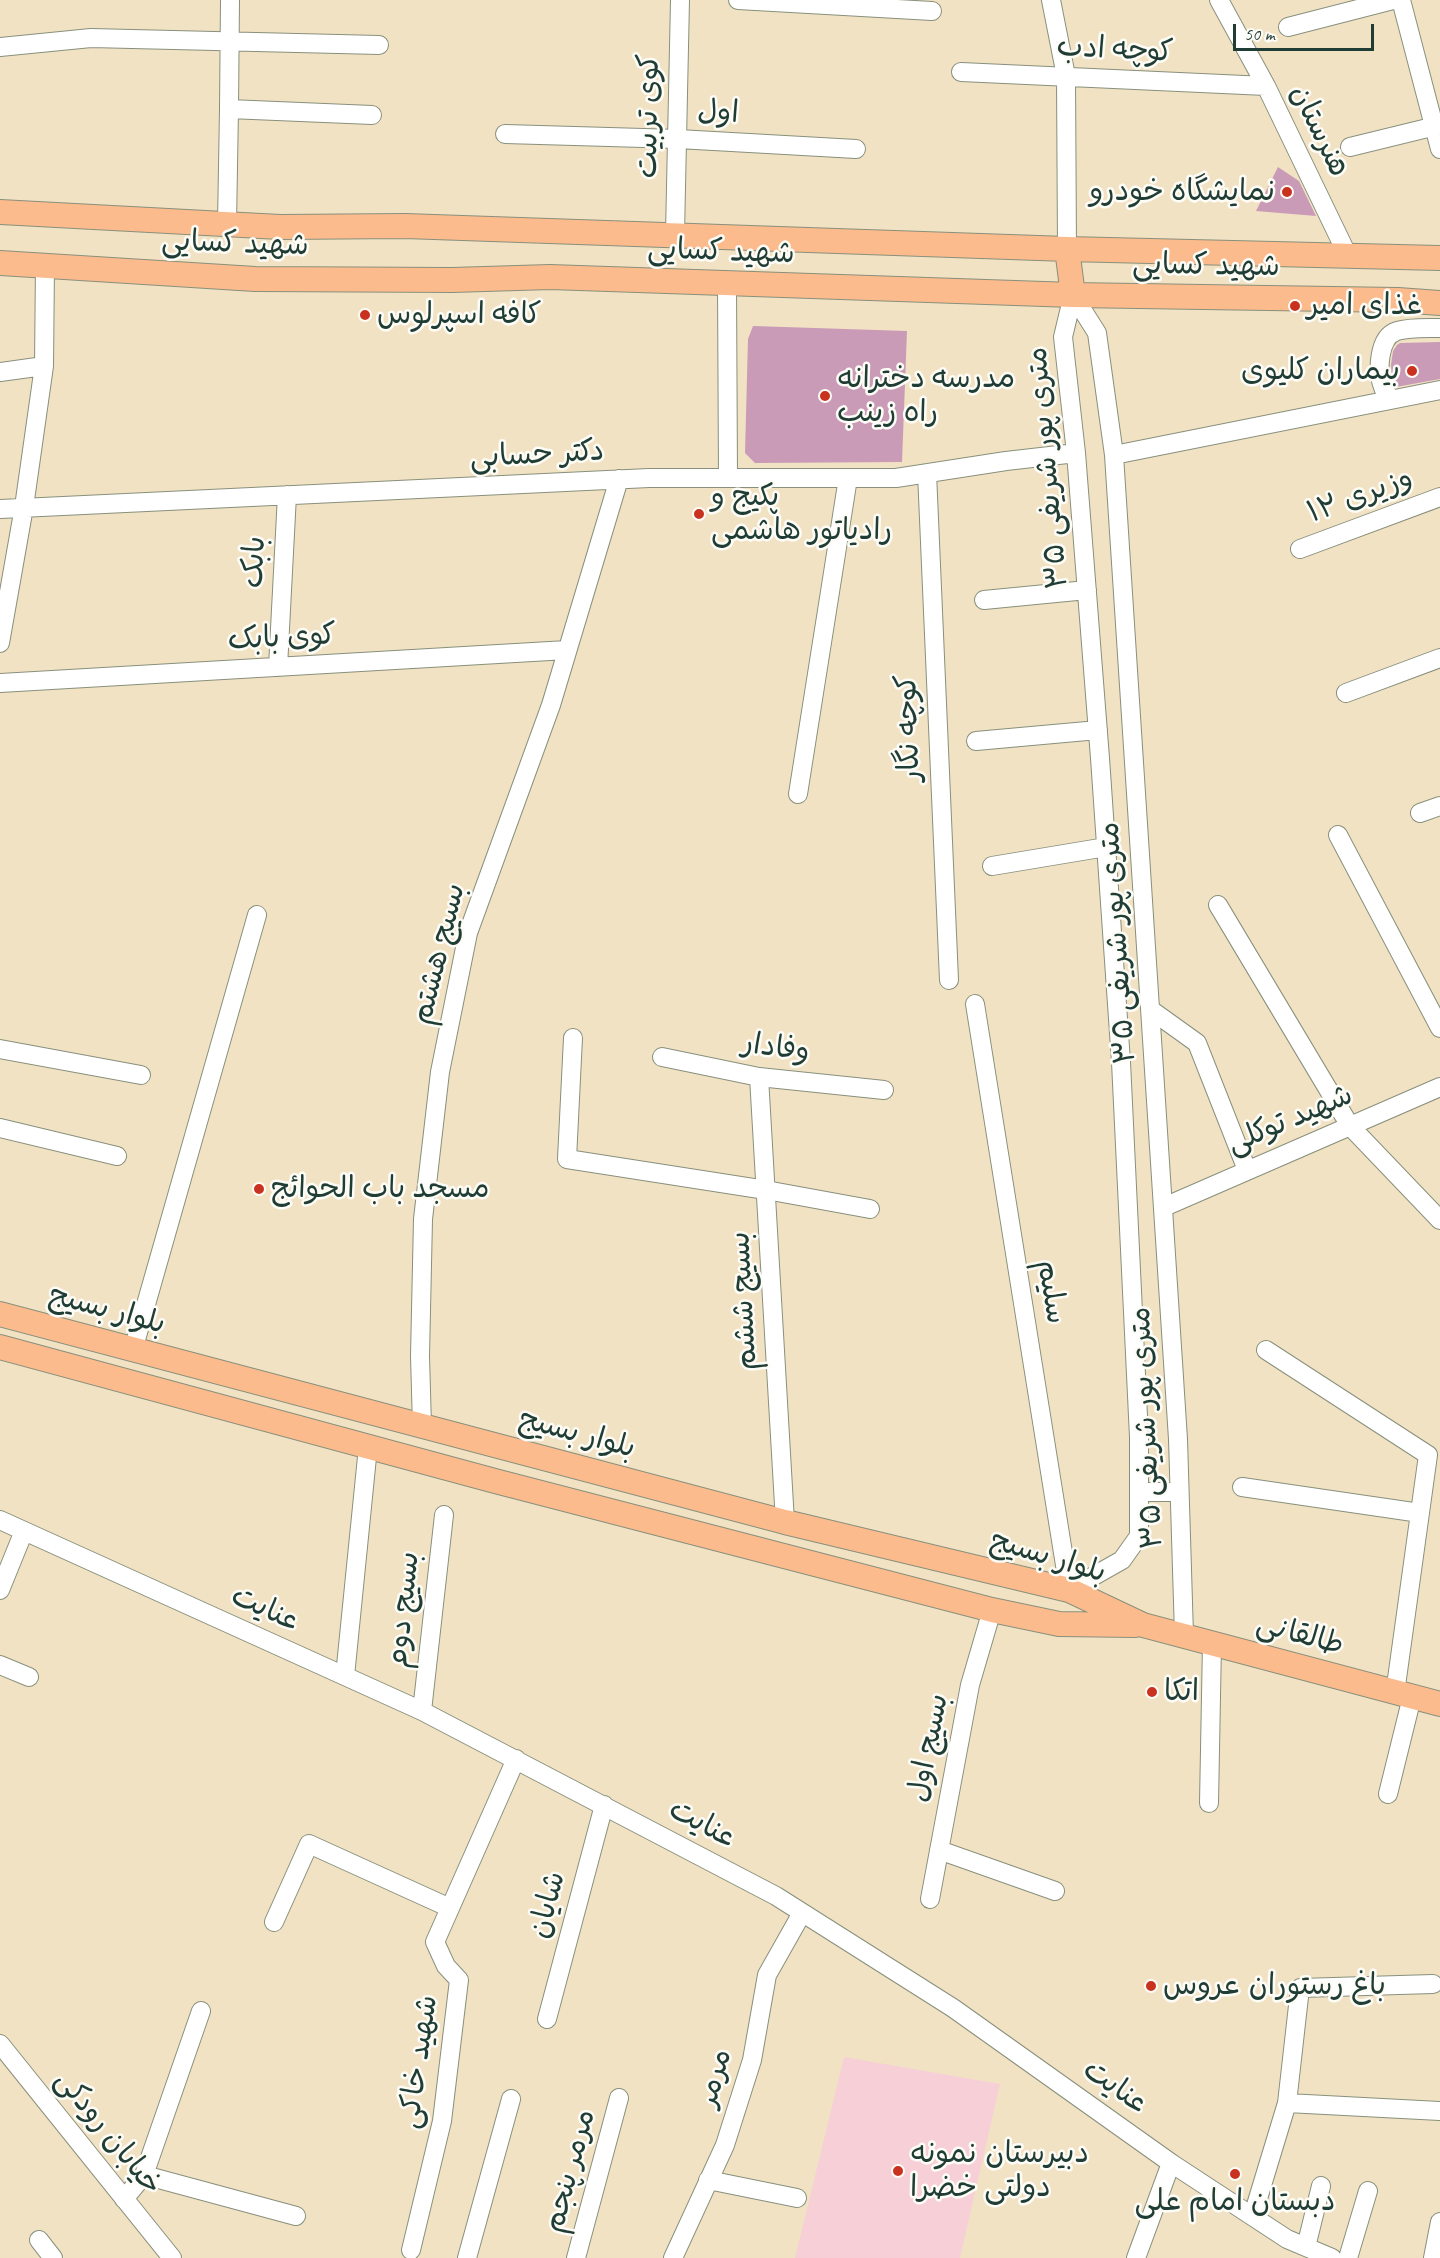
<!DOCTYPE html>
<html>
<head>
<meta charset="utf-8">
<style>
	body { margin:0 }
	#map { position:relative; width:1440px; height:2258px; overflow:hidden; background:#f2e2c4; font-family:Caveat,sans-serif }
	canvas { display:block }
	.scale { position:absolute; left:1233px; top:24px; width:141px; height:27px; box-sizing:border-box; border:3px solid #1f3d34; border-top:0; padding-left:8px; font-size:18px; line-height:21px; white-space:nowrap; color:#1f3d34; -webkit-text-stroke:4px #fdfcf7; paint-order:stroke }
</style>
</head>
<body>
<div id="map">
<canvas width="1440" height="2258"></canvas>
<div class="scale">50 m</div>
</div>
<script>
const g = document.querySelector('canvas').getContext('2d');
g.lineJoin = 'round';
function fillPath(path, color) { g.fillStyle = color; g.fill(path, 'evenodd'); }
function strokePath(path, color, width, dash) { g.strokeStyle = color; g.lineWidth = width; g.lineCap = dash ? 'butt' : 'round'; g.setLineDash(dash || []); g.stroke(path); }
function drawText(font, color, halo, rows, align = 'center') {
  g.font = font + ' Caveat,"Playpen Sans Arabic",sans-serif'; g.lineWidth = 5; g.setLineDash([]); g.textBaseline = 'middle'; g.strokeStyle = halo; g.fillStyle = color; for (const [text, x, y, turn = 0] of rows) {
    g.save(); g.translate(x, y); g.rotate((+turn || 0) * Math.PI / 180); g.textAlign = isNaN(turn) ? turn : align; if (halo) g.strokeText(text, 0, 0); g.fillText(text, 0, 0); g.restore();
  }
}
const built = new Path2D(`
	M 844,2057 L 1000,2084 L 960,2258 L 795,2258 Z`);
const building = new Path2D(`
	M 1278,167 L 1299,181 L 1316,216 L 1256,211 Z
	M 753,326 L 907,331 L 902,462 L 755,463 L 745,453 L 748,339 Z
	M 1440,342 L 1440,379 L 1396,387 L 1392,378 L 1391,365 L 1393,351 L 1397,345 L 1400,343 Z`);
const minor = new Path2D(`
	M 738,0 L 932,11
	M 1051,0 L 1066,76 L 1067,249
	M 1219,0 L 1266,86 L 1348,256
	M 1401,0 L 1440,149
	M 1288,27 L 1393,0
	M 0,47 L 91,38 L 379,45
	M 961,72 L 1266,86
	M 229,109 L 230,0
	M 505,134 L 678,139 L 856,149
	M 1350,147 L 1440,125
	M 227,224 L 229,109 L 372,115
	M 675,234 L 680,0
	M 727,284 L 728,478
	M 1073,295 L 1097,333 L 1114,455 L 1178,1439 L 1184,1635
	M 0,372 L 44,366
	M 1391,399 C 1388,395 1384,392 1383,387 C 1377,372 1378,337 1397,331 C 1410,327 1426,328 1440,328
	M 1114,455 L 1440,390
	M 927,473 L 949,980
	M 0,509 L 649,478 L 896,478 L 1006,461 L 1076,453
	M 1300,549 L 1440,497
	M 984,600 L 1087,590
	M 0,643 L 24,507 L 44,366 L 45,265
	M 278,667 L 287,495
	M 0,683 L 567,650
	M 1346,693 L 1440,658
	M 976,741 L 1098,730
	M 798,794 L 848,478
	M 1420,813 L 1440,806
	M 1338,835 L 1440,1028
	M 992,866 L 1106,847
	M 1218,905 L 1350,1126 L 1440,1220
	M 975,1004 L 1069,1590 L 1122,1560 L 1139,1536 L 1139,1437 L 1121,1062 L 1100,758 L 1076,453 L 1063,337 L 1073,295
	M 1151,1010 L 1197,1043 L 1247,1170
	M 573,1038 L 567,1159 L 766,1190 L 870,1209
	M 0,1049 L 141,1075
	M 662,1057 L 759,1077 L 884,1090
	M 759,1077 L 785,1522
	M 0,1128 L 117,1156
	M 1164,1207 L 1440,1087
	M 133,1350 L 257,915
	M 1266,1350 L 1428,1455 L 1395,1693
	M 422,1426 L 420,1356 L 423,1219 L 440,1072 L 468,933 L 551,705 L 619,479
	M 1242,1487 L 1420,1513
	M 1139,1492 L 1179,1492
	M 0,1520 L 422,1711 L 776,1896 L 953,2008 L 1171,2163 L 1287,2239 L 1332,2258
	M 0,1590 L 24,1531
	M 0,1665 L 29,1677
	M 345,1676 L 368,1447
	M 422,1711 L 444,1515
	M 1388,1794 L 1412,1697
	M 1209,1803 L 1212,1643
	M 939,1850 L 1055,1891
	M 930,1899 L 970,1685 L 992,1610
	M 274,1922 L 309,1844 L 450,1908
	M 547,2019 L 604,1805
	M 0,2044 L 172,2258
	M 1287,2103 L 1440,2111
	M 144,2175 L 296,2216
	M 708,2180 L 797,2198
	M 124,2199 L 144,2175 L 201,2011
	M 1253,2215 L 1287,2103 L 1300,1988 L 1433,1984
	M 39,2240 L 53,2258
	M 1306,2247 L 1321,2186
	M 411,2250 L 442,2121 L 459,1980 L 446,1966 L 435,1942 L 516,1759
	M 467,2258 L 511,2099
	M 576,2258 L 619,2098
	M 673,2258 L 725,2145 L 752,2060 L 767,1975 L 802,1913
	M 1136,2258 L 1171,2163
	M 1348,2258 L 1368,2191
	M 1433,2258 L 1440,2222`);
const major = new Path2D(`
	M 0,212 L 280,227 L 405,226 L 1067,249 L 1440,258
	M 1067,249 L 1073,295
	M 0,263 L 255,279 L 452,280 L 550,277 L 1073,295 L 1398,300 L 1440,303
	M 0,1314 L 785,1522 L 1069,1590 L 1143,1625 L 1440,1704
	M 0,1347 L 495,1481 L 992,1610 L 1059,1624 L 1135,1625`);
const markers = [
	[1287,192,6,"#c8321e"],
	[1295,306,6,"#c8321e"],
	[365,315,6,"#c8321e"],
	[1412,371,6,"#c8321e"],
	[825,396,6,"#c8321e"],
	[699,514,6,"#c8321e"],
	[259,1189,6,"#c8321e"],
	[1152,1692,6,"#c8321e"],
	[1151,1986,6,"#c8321e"],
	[898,2171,6,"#c8321e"],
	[1235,2174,6,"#c8321e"]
];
const streetNames = [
	["کوچه ادب",1115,50,3],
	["اول",718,113,3],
	["کوی تربیت",649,116,-89],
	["هنرستان",1319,131,64],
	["شهید کسایی",235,244,2],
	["شهید کسایی",721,252,2],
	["شهید کسایی",1206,266,1],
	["دکتر حسابی",537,455,-3],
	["۳۵ متری پور شریفی",1048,468,-95],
	["وزيری ۱۲",1360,496,-20],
	["بابک",255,562,-87],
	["کوی بابک",282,638,-3],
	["کوچه نگار",909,728,-92],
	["۳۵ متری پور شریفی",1118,943,-94],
	["بسیج هشتم",439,954,-76],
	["وفادار",776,1048,8],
	["شهید توکلی",1290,1120,-23],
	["سلیم",1051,1292,81],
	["بسیج ششم",744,1301,-93],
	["بلوار بسیج",107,1310,15],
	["۳۵ متری پور شریفی",1147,1428,-93],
	["بلوار بسیج",577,1434,15],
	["بلوار بسیج",1048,1557,17],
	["عنایت",265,1609,24],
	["بسيج دوم",404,1610,-84],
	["طالقانی",1300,1635,15],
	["بسیج اول",929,1748,-79],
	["عنایت",702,1824,28],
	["شایان",548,1905,-75],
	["شهید خاکی",419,2062,-82],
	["مرمر",715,2078,-74],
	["عنایت",1115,2087,35],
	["خیابان رودکی",108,2133,51],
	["مرمر پنجم",570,2171,-75]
];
const poiNames = [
	["نمایشگاه خودرو",1275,192,"right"],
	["غذای امیر",1307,306],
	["کافه اسپرلوس",377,315],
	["بیماران کلیوی",1400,371,"right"],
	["مدرسه دخترانه",837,379],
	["راه زینب",837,413],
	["پکیج و",711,497],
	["رادیاتور هاشمی",711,531],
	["مسجد باب الحوائج",271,1189],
	["اتکا",1164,1692],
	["باغ رستوران عروس",1163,1986],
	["دبیرستان نمونه",910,2154],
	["دولتی خضرا",910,2188],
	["دبستان امام علی",1235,2202,"center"]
];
fillPath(built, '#f6cfd7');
fillPath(building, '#c99bb6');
strokePath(minor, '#88907c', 20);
strokePath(major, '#88907c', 26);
strokePath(minor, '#fff', 18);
strokePath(major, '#fbbb8d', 24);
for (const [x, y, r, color] of markers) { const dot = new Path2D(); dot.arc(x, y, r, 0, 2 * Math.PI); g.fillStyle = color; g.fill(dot); strokePath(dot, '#fdfcf7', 2); }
drawText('30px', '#1f3d34', '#fdfcf7', streetNames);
drawText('30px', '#1f3d34', '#fdfcf7', poiNames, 'left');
</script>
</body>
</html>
